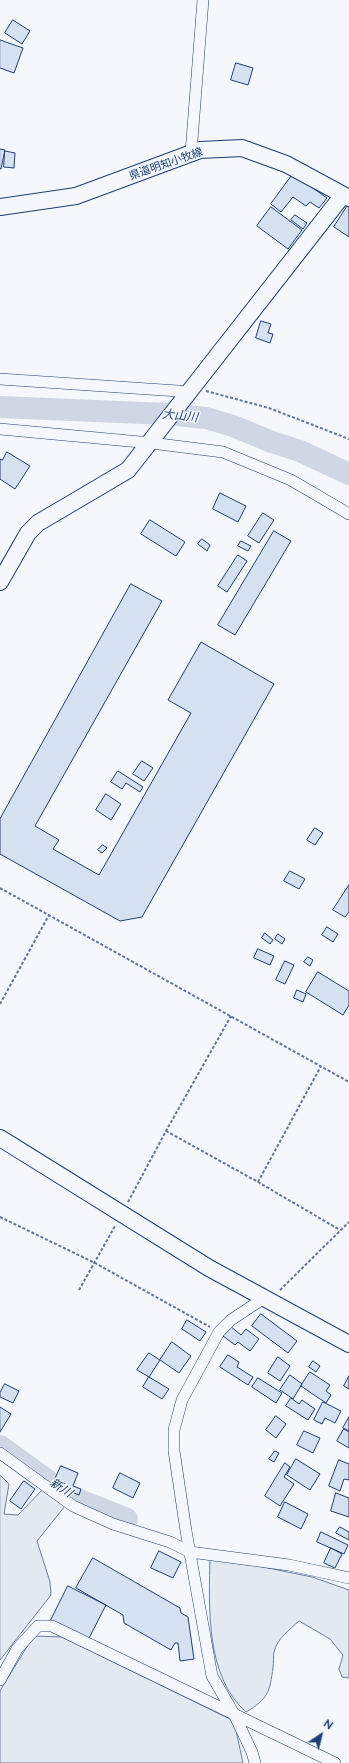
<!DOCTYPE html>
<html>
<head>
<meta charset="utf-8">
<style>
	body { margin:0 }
	#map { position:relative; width:349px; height:1763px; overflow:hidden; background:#f4f7fb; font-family:Raleway,sans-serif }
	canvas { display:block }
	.north { position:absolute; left:301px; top:1715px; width:40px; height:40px; -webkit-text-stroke:3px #f4f7fb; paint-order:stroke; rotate:35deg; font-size:11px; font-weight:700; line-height:16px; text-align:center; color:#1d3f73 }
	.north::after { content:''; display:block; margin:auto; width:14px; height:18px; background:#1d3f73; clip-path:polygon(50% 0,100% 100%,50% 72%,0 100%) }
</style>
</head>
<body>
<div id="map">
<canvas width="349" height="1763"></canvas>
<div class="north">N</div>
</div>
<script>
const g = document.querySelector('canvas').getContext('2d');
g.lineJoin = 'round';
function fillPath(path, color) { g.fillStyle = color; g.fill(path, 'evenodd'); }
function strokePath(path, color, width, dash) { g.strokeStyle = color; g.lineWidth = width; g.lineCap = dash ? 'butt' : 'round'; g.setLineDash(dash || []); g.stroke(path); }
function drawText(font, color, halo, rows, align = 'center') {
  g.font = font + ' Raleway,"Noto Sans JP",sans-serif'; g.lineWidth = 3; g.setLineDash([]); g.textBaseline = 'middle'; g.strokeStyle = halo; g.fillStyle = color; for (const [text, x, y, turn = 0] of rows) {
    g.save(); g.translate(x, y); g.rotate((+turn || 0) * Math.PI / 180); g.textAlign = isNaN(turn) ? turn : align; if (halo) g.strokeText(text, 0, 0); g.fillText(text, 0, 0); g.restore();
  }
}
const green = new Path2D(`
	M 0,1475 L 9,1484 L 4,1514 L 18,1515 L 45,1487 L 65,1506 L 37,1541 L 50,1582 L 51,1595 L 0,1660 Z
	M 210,1556 L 312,1577 L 349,1590 L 349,1678 L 342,1677 L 339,1669 L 343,1655 L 330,1639 L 299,1621 C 289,1630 277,1639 274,1652 C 273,1657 274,1662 273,1667 C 270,1692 268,1699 246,1712 C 205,1676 209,1606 210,1556 Z
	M 34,1636 L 62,1637 L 234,1721 L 243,1763 L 0,1763 L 0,1691 Z`);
const river = new Path2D(`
	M 0,407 L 166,414 L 206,418 L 233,426 L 272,442 L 300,451 L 349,474
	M 0,1446 L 69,1496 L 127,1519`);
const building = new Path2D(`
	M 13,20 L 30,31 L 22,44 L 5,33 Z
	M 0,40 L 23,48 L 14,73 L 0,68 Z
	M 236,63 L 253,68 L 248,85 L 231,80 Z
	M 0,149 L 5,150 L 1,169 L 0,169 Z
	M 5,151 L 15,153 L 14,168 L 4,167 Z
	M 293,174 L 327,198 L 319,208 L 310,202 L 306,206 L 293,197 L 281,212 L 271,204 Z
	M 348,205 L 349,205 L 349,237 L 334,227 Z
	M 271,207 L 302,230 L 288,249 L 257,226 Z
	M 295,215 L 307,223 L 303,229 L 291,220 Z
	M 261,321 L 271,324 L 268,333 L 273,334 L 270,343 L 256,338 Z
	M 7,452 L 30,466 L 15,489 L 0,479 L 0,459 L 2,460 Z
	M 220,493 L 246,506 L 238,522 L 213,509 Z
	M 263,513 L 274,520 L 259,543 L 248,536 Z
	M 150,520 L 185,542 L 176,556 L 141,534 Z
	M 274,531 L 291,541 L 235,635 L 218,625 Z
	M 202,539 L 210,545 L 207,551 L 198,544 Z
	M 241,541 L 251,546 L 248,551 L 238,546 Z
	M 238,555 L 247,561 L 227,592 L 218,586 Z
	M 131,584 L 162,601 L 35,826 L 59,840 L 53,849 L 99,875 L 191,713 L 168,700 L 201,642 L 274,684 L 142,917 L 120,921 L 0,854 L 0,819 Z
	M 142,761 L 153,768 L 144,781 L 133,774 Z
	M 118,771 L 143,787 L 140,792 L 126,783 L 122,789 L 111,782 Z
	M 106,794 L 121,804 L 111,820 L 96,810 Z
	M 315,828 L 323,833 L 315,845 L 307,840 Z
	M 103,845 L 107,848 L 102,853 L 98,850 Z
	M 290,871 L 305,879 L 299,889 L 284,881 Z
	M 349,885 L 349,912 L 345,917 L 333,910 Z
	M 327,927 L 338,934 L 333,942 L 322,935 Z
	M 265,933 L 273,940 L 270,944 L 262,938 Z
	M 278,934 L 285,939 L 282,944 L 275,939 Z
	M 258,949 L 274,956 L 270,965 L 254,958 Z
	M 308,957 L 313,960 L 310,966 L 304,962 Z
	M 285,961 L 294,965 L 285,984 L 276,980 Z
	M 318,972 L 349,991 L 349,1005 L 343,1015 L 306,992 Z
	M 297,990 L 306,994 L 303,1002 L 294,998 Z
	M 261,1314 L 297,1341 L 288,1353 L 252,1326 Z
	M 187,1320 L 206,1332 L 200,1341 L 182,1329 Z
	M 230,1326 L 241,1335 L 246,1329 L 259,1339 L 250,1351 L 238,1342 L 235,1345 L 223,1336 Z
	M 172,1342 L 191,1356 L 179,1373 L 160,1360 Z
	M 149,1353 L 160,1360 L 149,1377 L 137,1370 Z
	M 228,1355 L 239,1362 L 237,1367 L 253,1377 L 248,1385 L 220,1367 Z
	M 278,1357 L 290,1366 L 280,1381 L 268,1373 Z
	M 313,1361 L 320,1366 L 316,1372 L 309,1367 Z
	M 310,1372 L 330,1385 L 326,1391 L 331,1395 L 326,1403 L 301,1386 Z
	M 290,1375 L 302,1384 L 293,1399 L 280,1390 Z
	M 349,1376 L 349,1389 L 344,1386 Z
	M 149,1377 L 169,1389 L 162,1399 L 143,1387 Z
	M 258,1378 L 282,1393 L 276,1403 L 252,1387 Z
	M 5,1384 L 19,1391 L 13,1403 L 0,1397 L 0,1393 Z
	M 291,1398 L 299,1404 L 302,1400 L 315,1409 L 308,1420 L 286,1406 Z
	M 323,1402 L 341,1411 L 335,1423 L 325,1418 L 322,1424 L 314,1420 Z
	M 0,1407 L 11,1414 L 0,1432 Z
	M 276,1416 L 286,1424 L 276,1438 L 266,1430 Z
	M 349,1417 L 349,1431 L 343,1428 Z
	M 344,1429 L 349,1432 L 349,1448 L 337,1441 Z
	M 304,1431 L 320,1438 L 313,1453 L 297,1445 Z
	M 275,1451 L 279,1453 L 274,1462 L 269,1459 Z
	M 296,1459 L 320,1474 L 310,1490 L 287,1475 Z
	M 339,1460 L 349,1464 L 349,1480 L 344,1479 L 340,1491 L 329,1486 Z
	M 285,1463 L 290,1467 L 284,1477 L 294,1484 L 280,1506 L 265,1496 Z
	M 61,1466 L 78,1473 L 73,1486 L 81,1489 L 79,1495 L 53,1484 Z
	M 120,1473 L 140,1483 L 133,1498 L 113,1488 Z
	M 24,1481 L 35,1489 L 21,1509 L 10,1501 Z
	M 336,1493 L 349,1498 L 349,1517 L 331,1511 Z
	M 285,1502 L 308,1514 L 301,1529 L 278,1517 Z
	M 340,1527 L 349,1532 L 349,1540 L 336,1533 Z
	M 321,1532 L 348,1545 L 344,1554 L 317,1542 Z
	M 331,1548 L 342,1554 L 335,1568 L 324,1563 Z
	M 159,1551 L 181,1562 L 173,1578 L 151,1568 Z
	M 93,1558 L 180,1608 L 181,1613 L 188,1617 L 194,1659 L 180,1661 L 178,1643 L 175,1643 L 171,1650 L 124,1623 L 123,1615 L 76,1588 Z
	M 68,1586 L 106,1605 L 88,1640 L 51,1620 Z`);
const path = new Path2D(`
	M 206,391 L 269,408 L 349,439
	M 0,888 L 349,1082
	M 0,1004 L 49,915
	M 166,1131 L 258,1182 L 340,1230
	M 258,1182 L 321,1066
	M 128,1202 L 166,1131 L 231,1016
	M 0,1217 L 95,1263 L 210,1327
	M 79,1290 L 115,1226
	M 280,1290 L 349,1222`);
const street = new Path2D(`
	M 191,153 L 203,0
	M 0,379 L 178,391 L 188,393
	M 0,429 L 151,443 L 223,452 L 291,480 L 349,514
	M 0,1453 L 73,1506 L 113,1524 L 170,1542 L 190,1552 L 289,1565 L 349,1578
	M 0,1680 L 17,1649 L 38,1626 L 52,1626 L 335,1763
	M 255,1763 L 252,1752 L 234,1714 L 212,1676 L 186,1531 L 174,1451 L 174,1430 L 182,1400 L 219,1332 L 231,1320 L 264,1298`);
const secondary = new Path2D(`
	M 0,207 L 76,196 L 200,150 L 242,148 L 286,164 L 349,198
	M 0,582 L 28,533 L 38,523 L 128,470 L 343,195
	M 0,1138 L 209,1268 L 349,1344`);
const streetNames = [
	["県道明知小牧線",166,164,-19]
];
const waterNames = [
	["大山川",180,416,6],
	["新川",61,1488,33]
];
fillPath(green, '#e3e9f0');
strokePath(green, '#687fa3', 1);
strokePath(river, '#cfd7e4', 22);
fillPath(building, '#d5e0f0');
strokePath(building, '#1d3f73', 1);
strokePath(street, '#1d3f73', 12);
strokePath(secondary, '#1d3f73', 18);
strokePath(path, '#5e769c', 2, [3, 2]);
strokePath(street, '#f4f7fb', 11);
strokePath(secondary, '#f4f7fb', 16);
drawText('11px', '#1d3f73', '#f4f7fb', streetNames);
drawText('italic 12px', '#1d3f73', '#f4f7fb', waterNames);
</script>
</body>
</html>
